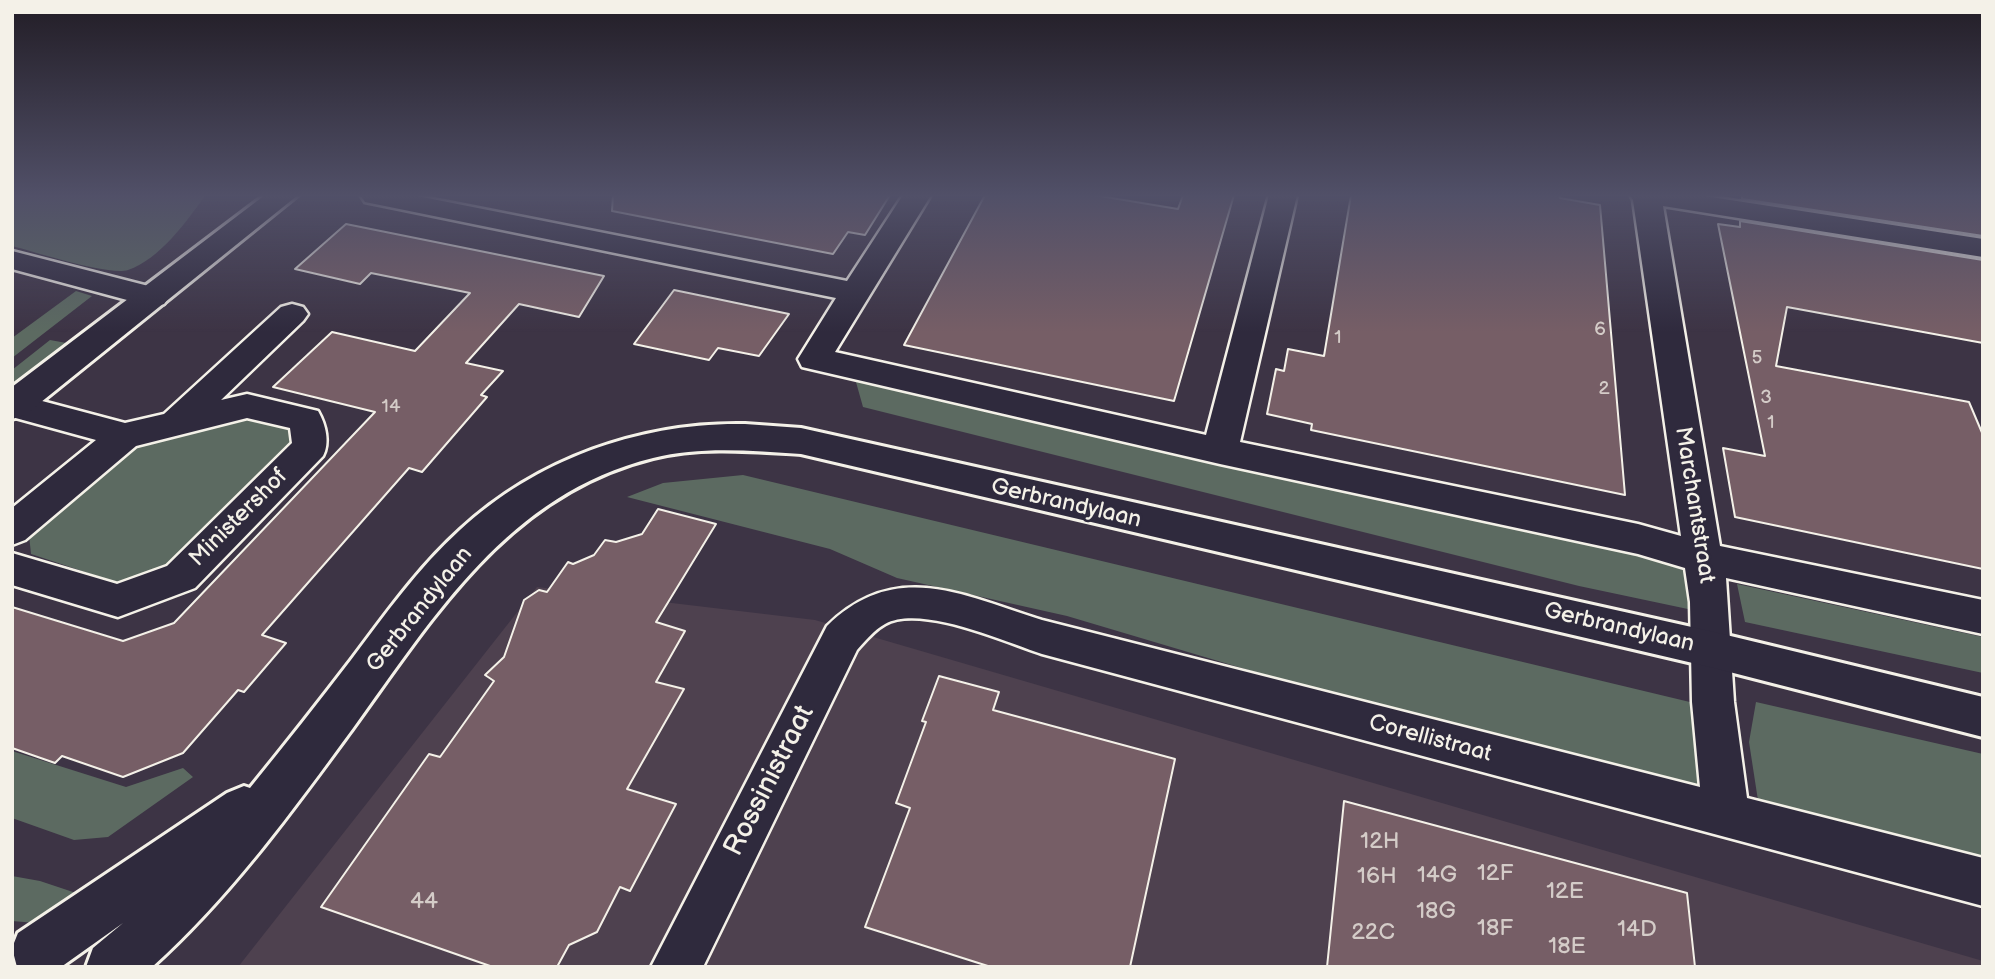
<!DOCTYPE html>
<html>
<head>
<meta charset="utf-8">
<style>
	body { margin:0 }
	#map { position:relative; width:1995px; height:979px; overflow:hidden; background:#3d3445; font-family:"Balsamiq Sans",sans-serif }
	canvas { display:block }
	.frame { position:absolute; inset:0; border:14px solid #f4f1e8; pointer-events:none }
</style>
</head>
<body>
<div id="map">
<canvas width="1995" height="979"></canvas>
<div class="frame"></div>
</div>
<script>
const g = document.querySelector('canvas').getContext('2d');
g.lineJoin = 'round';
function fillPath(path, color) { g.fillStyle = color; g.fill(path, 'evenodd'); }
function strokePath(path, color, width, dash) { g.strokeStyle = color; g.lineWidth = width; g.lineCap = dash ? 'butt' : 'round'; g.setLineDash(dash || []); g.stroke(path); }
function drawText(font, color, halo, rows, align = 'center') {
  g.font = font + ' "Balsamiq Sans",sans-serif'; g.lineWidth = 5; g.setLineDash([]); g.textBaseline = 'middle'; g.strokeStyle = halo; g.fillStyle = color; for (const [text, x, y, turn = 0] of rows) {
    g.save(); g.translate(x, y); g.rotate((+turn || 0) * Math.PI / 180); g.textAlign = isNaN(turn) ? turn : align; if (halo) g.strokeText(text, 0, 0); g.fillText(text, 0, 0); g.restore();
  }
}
const built = new Path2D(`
	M 537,587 L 815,620 L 1983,961 L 1983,967 L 238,967 Z`);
const green = new Path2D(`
	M 12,195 L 194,195 L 205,196 C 186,222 160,259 128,270 C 108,276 36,252 12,246 Z
	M 76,291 L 92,296 L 12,358 L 12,338 Z
	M 50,340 L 72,344 L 12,392 L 12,370 Z
	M 854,375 L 1611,541 L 1676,564 L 1691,578 L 1702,612 L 1579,586 L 863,407 Z
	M 234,416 L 293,430 L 289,452 L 164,575 L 127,586 L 31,554 L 29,535 L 132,444 Z
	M 743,475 L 1694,703 L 1701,796 L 1685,800 L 1067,616 L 897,578 L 830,549 L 627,497 L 663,483 Z
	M 1737,584 L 1983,637 L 1983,673 L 1745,622 Z
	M 1756,702 L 1983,754 L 1983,880 L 1759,807 L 1749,742 Z
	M 12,751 L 126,787 L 183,768 L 193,777 L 108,837 L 74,840 L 12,818 Z
	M 12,876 L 40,881 L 88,897 L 36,923 L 12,921 Z`);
const building = new Path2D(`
	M 613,195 L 890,195 L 865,235 L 848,232 L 833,254 L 612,211 Z
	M 985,195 L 1094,195 L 1178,209 L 1183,195 L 1234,195 L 1174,401 L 904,345 Z
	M 1351,195 L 1559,195 L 1560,198 L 1600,205 L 1625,495 L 1311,430 L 1312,424 L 1267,414 L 1276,369 L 1284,371 L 1288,349 L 1324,356 Z
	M 1742,195 L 1983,195 L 1983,236 L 1742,199 Z
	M 1740,221 L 1983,260 L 1983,343 L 1787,307 L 1776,366 L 1969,402 L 1983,435 L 1983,569 L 1735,517 L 1723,448 L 1765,456 L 1718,224 L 1740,227 Z
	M 346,224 L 604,276 L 579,317 L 519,304 L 466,363 L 503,371 L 481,395 L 487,397 L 422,472 L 409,468 L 262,635 L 286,643 L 244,692 L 238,690 L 183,753 L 123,777 L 62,756 L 55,763 L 12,748 L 12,607 L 123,641 L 174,623 L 375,412 L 273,387 L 332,332 L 415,351 L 470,293 L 371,273 L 360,284 L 295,269 Z
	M 674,290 L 703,296 L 789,314 L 759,356 L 718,348 L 709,360 L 634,344 Z
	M 658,509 L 716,524 L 656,622 L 685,631 L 656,682 L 684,689 L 627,789 L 676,804 L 630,891 L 620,887 L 597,932 L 569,945 L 557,967 L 493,967 L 321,907 L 429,754 L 440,757 L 494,681 L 485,675 L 504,657 L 524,600 L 539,590 L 547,592 L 568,562 L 573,564 L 594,555 L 605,540 L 616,542 L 642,534 Z
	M 939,676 L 999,692 L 993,710 L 1175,759 L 1130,967 L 991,967 L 865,927 L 910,808 L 896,803 L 926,722 L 922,721 Z
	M 1344,801 L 1687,893 L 1695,967 L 1327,967 Z`);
const street = new Path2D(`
	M 412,195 L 847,281 L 903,195 L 931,195 L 835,352 L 1206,435 L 1269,195 L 1297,195 L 1240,442 L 1638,524 L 1681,536 L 1633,200 L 1630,195 L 1698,195 L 1983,239 L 1983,257 L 1663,206 L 1720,546 L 1983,600 L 1983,634 L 1726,578 L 1734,702 L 1747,798 L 1983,858 L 1983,906 L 1042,654 C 1005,642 921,604 885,624 C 874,630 865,641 857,650 L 703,967 L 651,967 L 827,626 C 896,558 964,596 1042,620 L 1700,787 L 1692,702 L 1690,602 L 1685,568 L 1638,554 L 1220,464 L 802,367 L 798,359 L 836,298 L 375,204 L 365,202 L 361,196 Z
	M 12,251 L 164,290 L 169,297 L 164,304 L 153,307 L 12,269 Z
	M 292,304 L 303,307 L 308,314 L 303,321 L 221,400 L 247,394 L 318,411 C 326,425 330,443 323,456 L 195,588 L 118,617 L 12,585 L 12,553 L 117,584 L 167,566 L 292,443 L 290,428 L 247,418 L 136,446 L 25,540 L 12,545 L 12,508 L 96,440 L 12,417 L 12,393 L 125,423 L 164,414 L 281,307 Z`);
const secondary = new Path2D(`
	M 265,195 L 298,195 L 25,415 L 12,419 L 12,387 Z
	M 745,424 L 801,428 L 1714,632 L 1983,697 L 1983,737 L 1714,668 L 801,454 C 752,451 701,446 653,458 C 508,494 435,615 353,728 C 292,811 230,897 152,967 L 86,967 L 93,948 L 123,923 L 61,967 L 17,967 L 12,948 L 18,933 L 227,793 L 244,786 L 250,788 C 284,746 318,703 351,660 C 385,615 418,568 460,530 C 537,459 641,422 745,424 Z`);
const numberNames = [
	["6",1600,330],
	["1",1338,338],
	["5",1757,358],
	["2",1604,389],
	["3",1766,398],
	["14",391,407],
	["1",1771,423]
];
const streetNames = [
	["Gerbrandylaan",1066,504,13],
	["Marchantstraat",1694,505,81],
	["Ministershof",239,518,-45],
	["Gerbrandylaan",420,610,-51],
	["Gerbrandylaan",1619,628,13],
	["Corellistraat",1430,739,15]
];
const nearNumbernames = [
	["12H",1380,842],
	["12F",1495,874],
	["14G",1437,876],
	["16H",1377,877],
	["12E",1565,892],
	["44",424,902],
	["18G",1436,912],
	["18F",1495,929],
	["14D",1637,930],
	["22C",1373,933],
	["18E",1567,947]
];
const nearStreetnames = [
	["Rossinistraat",770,781,-63]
];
fillPath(built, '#4e414f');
fillPath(green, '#5c6a61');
fillPath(building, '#765e66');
strokePath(building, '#f4f1e8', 2);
strokePath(street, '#f4f1e8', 5);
strokePath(secondary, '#f4f1e8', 6);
fillPath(street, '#2f2a3d');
fillPath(secondary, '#2f2a3d');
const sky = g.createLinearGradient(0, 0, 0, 332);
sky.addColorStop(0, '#221d26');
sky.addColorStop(0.59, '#515068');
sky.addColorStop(1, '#51506800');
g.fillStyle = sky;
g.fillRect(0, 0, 1995, 332);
drawText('19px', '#d4ccc8', null, numberNames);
drawText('23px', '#f4f1e8', '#2f2a3d', streetNames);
drawText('23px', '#d4ccc8', null, nearNumbernames);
drawText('28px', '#f4f1e8', '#2f2a3d', nearStreetnames);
</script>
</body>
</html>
